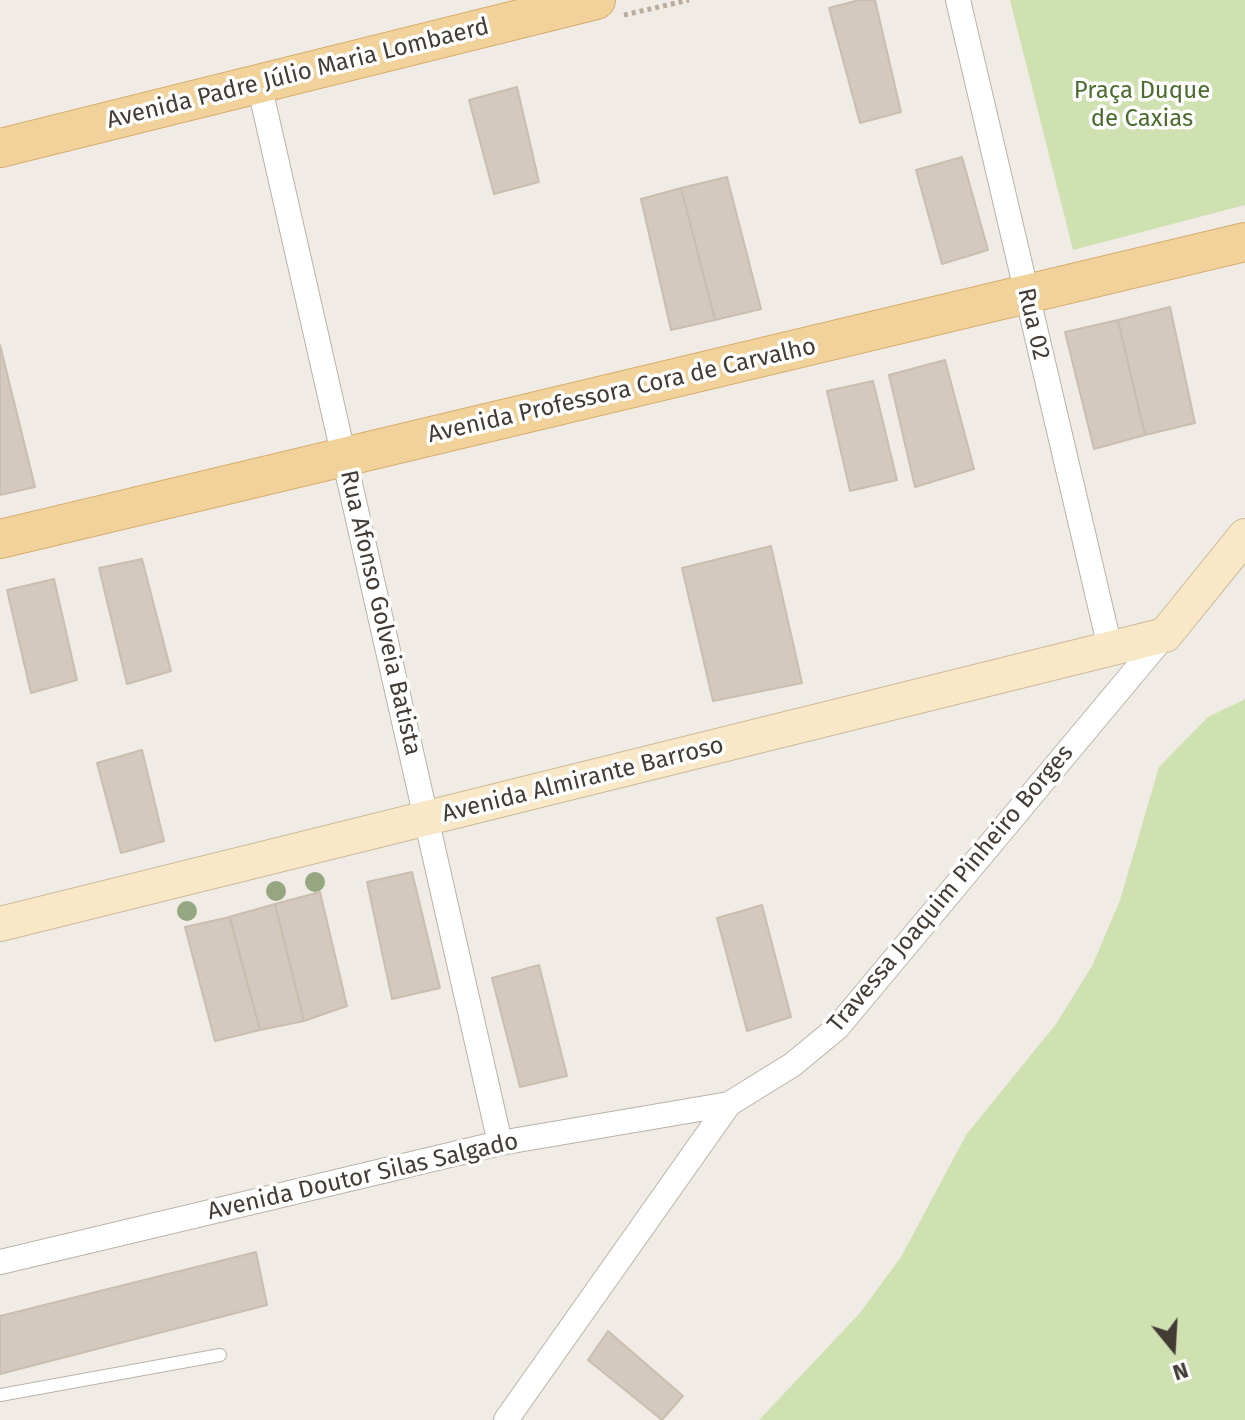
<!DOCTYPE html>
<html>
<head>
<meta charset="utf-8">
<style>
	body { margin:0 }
	#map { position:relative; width:1245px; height:1420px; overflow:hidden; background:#f0ece5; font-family:"Fira Sans",sans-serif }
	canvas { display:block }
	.north { position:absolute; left:1133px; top:1308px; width:80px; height:80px; -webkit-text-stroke:6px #fff; paint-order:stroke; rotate:162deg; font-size:22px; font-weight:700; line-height:32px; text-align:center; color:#423c35 }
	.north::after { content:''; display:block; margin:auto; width:28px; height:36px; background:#423c35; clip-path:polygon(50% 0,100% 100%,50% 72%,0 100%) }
</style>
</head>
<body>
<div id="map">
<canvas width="1245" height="1420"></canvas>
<div class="north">N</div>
</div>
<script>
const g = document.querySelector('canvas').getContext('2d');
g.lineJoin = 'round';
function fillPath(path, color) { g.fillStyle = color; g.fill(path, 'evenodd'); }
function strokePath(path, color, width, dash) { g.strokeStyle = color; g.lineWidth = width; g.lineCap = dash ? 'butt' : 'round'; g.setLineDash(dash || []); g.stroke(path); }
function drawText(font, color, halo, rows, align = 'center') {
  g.font = font + ' "Fira Sans",sans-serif'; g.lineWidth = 7; g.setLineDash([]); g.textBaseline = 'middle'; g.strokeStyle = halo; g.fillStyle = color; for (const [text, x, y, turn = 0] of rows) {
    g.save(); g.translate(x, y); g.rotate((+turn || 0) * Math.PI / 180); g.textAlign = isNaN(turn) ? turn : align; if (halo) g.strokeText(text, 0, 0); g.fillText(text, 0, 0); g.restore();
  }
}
const green = new Path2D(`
	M 1010,0 L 1245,0 L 1245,205 L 1073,250 Z
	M 1245,699 L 1245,1420 L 759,1420 L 859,1314 L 901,1257 L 966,1135 L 1056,1024 L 1092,966 L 1120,900 L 1159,767 L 1208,717 Z`);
const building = new Path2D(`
	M 859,0 L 875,0 L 901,112 L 860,123 L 829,8 Z
	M 517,87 L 539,182 L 494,194 L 469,100 Z
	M 962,157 L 988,250 L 942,264 L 916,170 Z
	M 727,177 L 761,309 L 715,320 L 681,188 Z
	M 681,188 L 715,320 L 671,330 L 641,199 Z
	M 1170,307 L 1195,423 L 1145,435 L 1118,320 Z
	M 1118,320 L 1145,435 L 1094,449 L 1065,332 Z
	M 0,345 L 35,487 L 0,495 Z
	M 945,360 L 974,469 L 915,487 L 889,375 Z
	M 873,381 L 897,480 L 850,491 L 827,391 Z
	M 771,546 L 802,683 L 713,701 L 682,568 Z
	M 142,559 L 171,671 L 127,684 L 99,568 Z
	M 54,579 L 77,680 L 31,693 L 7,590 Z
	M 142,750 L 164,841 L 121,853 L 97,763 Z
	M 412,872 L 440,988 L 392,999 L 367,882 Z
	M 320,892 L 347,1006 L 304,1021 L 275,904 Z
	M 275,904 L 304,1021 L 260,1030 L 229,917 Z
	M 762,905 L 791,1017 L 747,1031 L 717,918 Z
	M 230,917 L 260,1030 L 215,1041 L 185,927 Z
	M 539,965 L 567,1076 L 520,1087 L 492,978 Z
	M 256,1252 L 267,1305 L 0,1374 L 0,1316 Z
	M 608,1331 L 683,1396 L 662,1420 L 588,1360 Z`);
const path = new Path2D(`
	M 624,15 L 689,0`);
const lane = new Path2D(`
	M 0,1395 L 220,1355`);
const street = new Path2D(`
	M 958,0 L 1110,648
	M 259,84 L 500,1143
	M 0,1262 L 500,1143 L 729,1104
	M 506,1420 L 729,1104 L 792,1065 L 837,1028 L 1165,635`);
const secondary = new Path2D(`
	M 0,924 L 1165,635 L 1245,536`);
const primary = new Path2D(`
	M 0,148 L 596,0
	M 0,539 L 1245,242`);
const trees = [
	[315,882],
	[276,891],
	[187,911]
];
const streetNames = [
	["Avenida Padre Júlio Maria Lombaerd",298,74,-14],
	["Rua 02",1033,324,77],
	["Avenida Professora Cora de Carvalho",622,391,-13],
	["Rua Afonso Golveia Batista",380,613,77],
	["Avenida Almirante Barroso",583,780,-14],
	["Travessa Joaquim Pinheiro Borges",951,889,-50],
	["Avenida Doutor Silas Salgado",363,1177,-13]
];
const parkNames = [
	["Praça Duque",1142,91],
	["de Caxias",1142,119]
];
fillPath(green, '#cfe0b1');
fillPath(building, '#d3c9be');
strokePath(building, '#cabeaf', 2);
strokePath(lane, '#bab2a8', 14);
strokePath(street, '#bab2a8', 26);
strokePath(secondary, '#cbba99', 36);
strokePath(primary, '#d5ad6d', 40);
strokePath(path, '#baad9b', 5, [4, 4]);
strokePath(lane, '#fff', 12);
strokePath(street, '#fff', 24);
strokePath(secondary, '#f8e8c7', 34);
strokePath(primary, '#f2d29b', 38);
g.fillStyle = '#96a681';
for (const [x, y] of trees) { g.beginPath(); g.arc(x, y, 10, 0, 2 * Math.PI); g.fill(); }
drawText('24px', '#423c35', '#fff', streetNames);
drawText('24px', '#4c6c2f', '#fff', parkNames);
</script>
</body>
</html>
